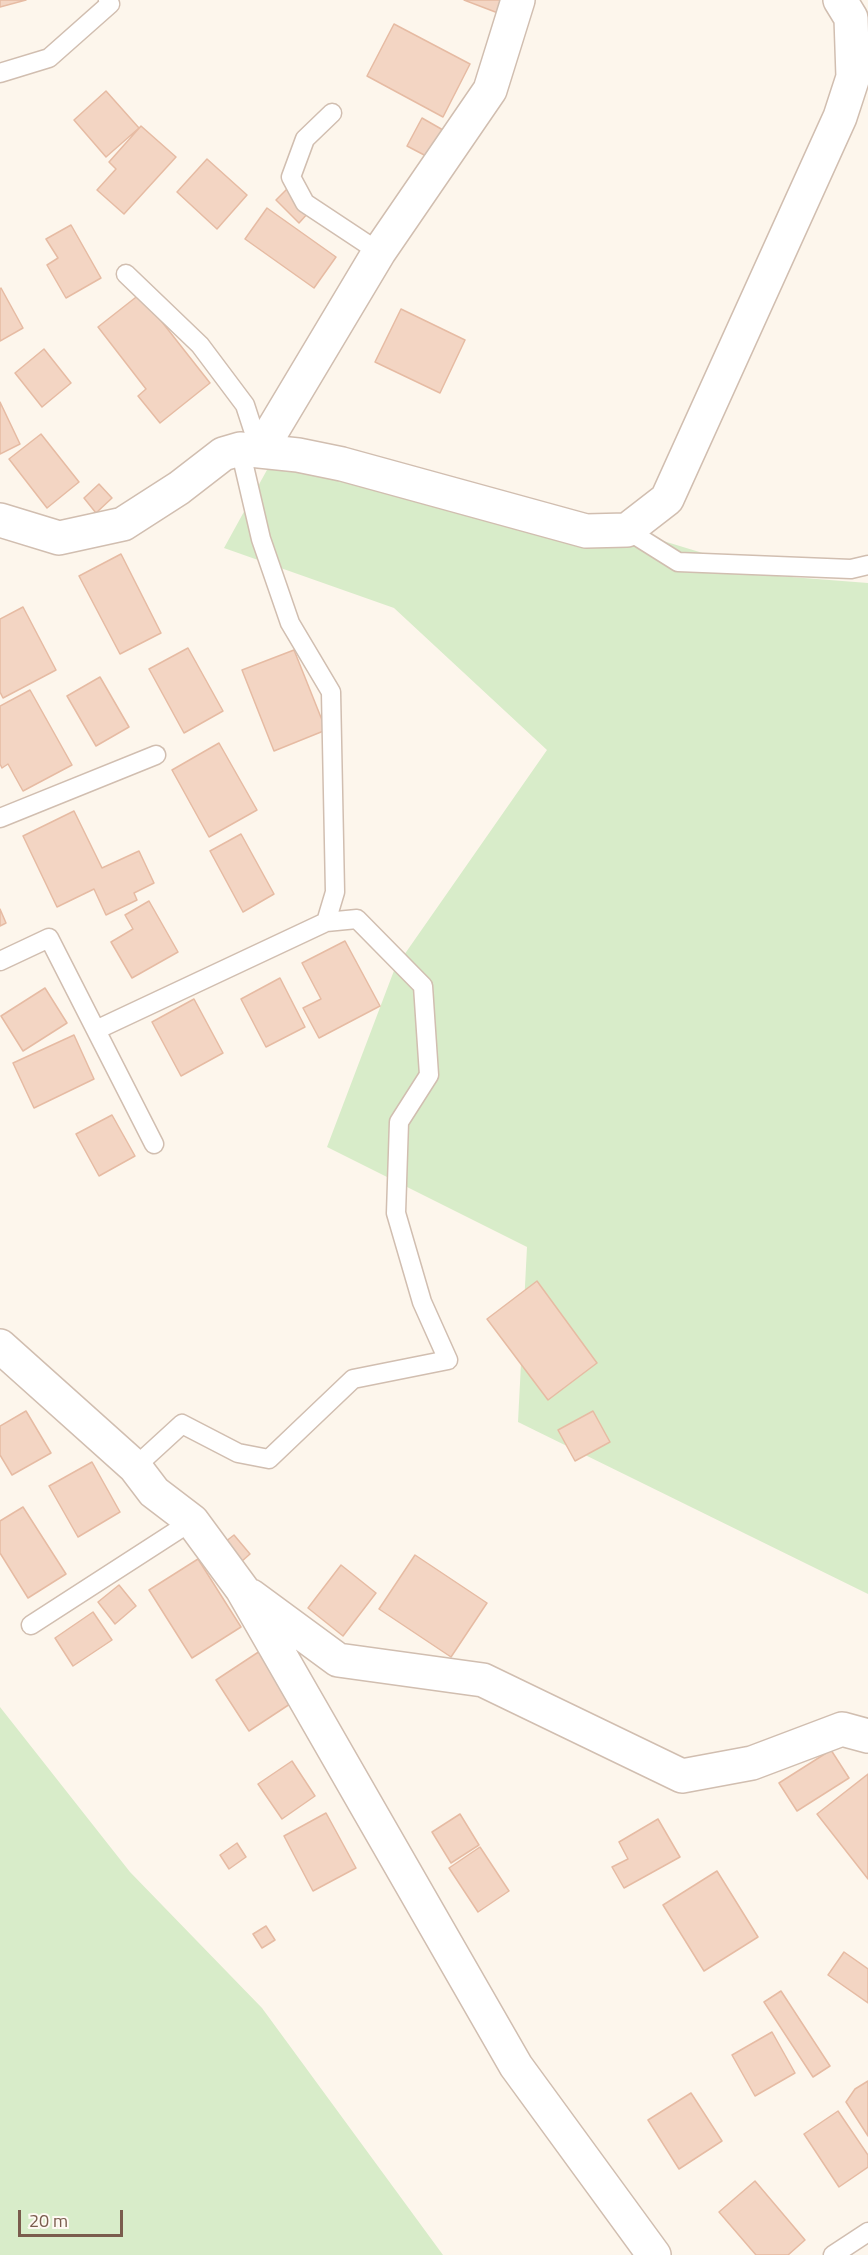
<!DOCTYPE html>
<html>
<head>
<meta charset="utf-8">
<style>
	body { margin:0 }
	#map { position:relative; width:868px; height:2255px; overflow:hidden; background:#fdf6ec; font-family:"Titillium Web",sans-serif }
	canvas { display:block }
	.scale { position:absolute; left:18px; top:2210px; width:105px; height:27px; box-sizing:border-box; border:3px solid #7a5c4d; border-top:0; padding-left:8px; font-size:18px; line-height:21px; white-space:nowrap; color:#7a5c4d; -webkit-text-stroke:4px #fffaf3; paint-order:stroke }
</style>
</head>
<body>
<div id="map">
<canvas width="868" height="2255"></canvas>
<div class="scale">20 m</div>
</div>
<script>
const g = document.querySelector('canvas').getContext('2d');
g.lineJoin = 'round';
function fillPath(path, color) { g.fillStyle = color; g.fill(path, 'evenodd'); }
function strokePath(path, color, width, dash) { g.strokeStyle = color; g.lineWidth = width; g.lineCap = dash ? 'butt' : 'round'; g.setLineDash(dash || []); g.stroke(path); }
const green = new Path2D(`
	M 284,439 L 529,500 L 778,576 L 868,583 L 868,1594 L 518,1422 L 527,1247 L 327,1147 L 395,968 L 547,750 L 394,608 L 224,548 Z
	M 0,1707 L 130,1872 L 262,2008 L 443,2255 L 0,2255 Z`);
const building = new Path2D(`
	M 0,0 L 26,0 L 0,7 Z
	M 464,0 L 503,0 L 498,13 Z
	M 394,24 L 470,64 L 443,117 L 367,76 Z
	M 106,91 L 139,128 L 106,157 L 74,120 Z
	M 422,118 L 443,130 L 428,157 L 407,146 Z
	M 141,126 L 176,157 L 124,214 L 97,190 L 116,169 L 109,162 Z
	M 207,159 L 247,195 L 217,229 L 177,192 Z
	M 287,189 L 309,212 L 299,223 L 276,200 Z
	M 267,208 L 336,257 L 314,288 L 245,239 Z
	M 71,225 L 101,278 L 66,298 L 47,265 L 58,258 L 46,239 Z
	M 1,288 L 23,328 L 0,341 L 0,289 Z
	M 140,294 L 210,383 L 160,423 L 138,396 L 146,389 L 98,327 Z
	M 401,309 L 465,340 L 440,393 L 375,362 Z
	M 44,349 L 71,383 L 42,407 L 15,373 Z
	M 0,402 L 20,444 L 0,454 Z
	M 41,434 L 79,482 L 47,508 L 9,459 Z
	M 99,484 L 112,498 L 96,513 L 84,498 Z
	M 121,554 L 161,633 L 120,654 L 79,576 Z
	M 23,607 L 56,670 L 3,698 L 0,692 L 0,619 Z
	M 188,648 L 223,711 L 184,733 L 149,669 Z
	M 294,650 L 326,730 L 274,751 L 242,670 Z
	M 100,677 L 129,727 L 96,746 L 67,696 Z
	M 30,690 L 72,765 L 23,791 L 8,764 L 2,768 L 0,764 L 0,706 Z
	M 219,743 L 257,810 L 209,837 L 172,770 Z
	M 74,811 L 102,868 L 139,851 L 154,883 L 134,893 L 137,900 L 106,915 L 94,889 L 57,907 L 23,836 Z
	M 241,834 L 274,894 L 243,912 L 210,851 Z
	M 149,901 L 178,952 L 132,978 L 111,942 L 133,929 L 125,915 Z
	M 0,909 L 6,923 L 0,926 Z
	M 345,941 L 380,1006 L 319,1038 L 303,1008 L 321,999 L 302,963 Z
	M 280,978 L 305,1027 L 266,1047 L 241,999 Z
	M 45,988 L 67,1023 L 23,1051 L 1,1016 Z
	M 194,999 L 223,1053 L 181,1076 L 152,1022 Z
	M 74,1035 L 94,1079 L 34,1108 L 13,1063 Z
	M 112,1115 L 135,1156 L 99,1176 L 76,1134 Z
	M 537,1281 L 597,1363 L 548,1400 L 487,1319 Z
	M 26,1411 L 51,1453 L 12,1475 L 0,1455 L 0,1426 Z
	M 593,1411 L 610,1442 L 575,1461 L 558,1430 Z
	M 92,1462 L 120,1512 L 78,1537 L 49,1486 Z
	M 23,1507 L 66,1574 L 28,1598 L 0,1553 L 0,1521 Z
	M 234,1535 L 250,1554 L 241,1562 L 225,1542 Z
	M 415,1555 L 487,1603 L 451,1657 L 379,1609 Z
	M 198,1559 L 241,1627 L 192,1658 L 149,1590 Z
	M 341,1565 L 376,1593 L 343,1636 L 308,1608 Z
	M 119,1585 L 136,1606 L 115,1624 L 98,1602 Z
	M 93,1612 L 112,1640 L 73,1666 L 55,1638 Z
	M 260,1651 L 293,1702 L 249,1731 L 216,1680 Z
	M 831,1750 L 849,1778 L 797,1811 L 779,1783 Z
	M 292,1761 L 315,1796 L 282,1819 L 258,1784 Z
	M 868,1774 L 868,1879 L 817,1814 Z
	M 326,1813 L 356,1868 L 313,1891 L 284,1836 Z
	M 460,1814 L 479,1845 L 451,1863 L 432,1832 Z
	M 658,1819 L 680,1857 L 624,1888 L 612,1867 L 628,1859 L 619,1842 Z
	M 237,1843 L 246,1857 L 229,1869 L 220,1855 Z
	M 480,1847 L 509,1891 L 478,1912 L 449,1868 Z
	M 717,1871 L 758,1937 L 704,1971 L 663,1905 Z
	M 266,1926 L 275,1940 L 262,1948 L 253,1934 Z
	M 844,1952 L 868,1969 L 868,2003 L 828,1975 Z
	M 781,1991 L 830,2066 L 813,2077 L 764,2002 Z
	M 772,2032 L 795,2073 L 755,2096 L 732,2055 Z
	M 868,2081 L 868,2136 L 846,2102 L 855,2089 Z
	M 691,2093 L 722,2141 L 679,2169 L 648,2120 Z
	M 838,2111 L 868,2155 L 868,2167 L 839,2187 L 804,2134 Z
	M 755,2181 L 805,2240 L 788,2255 L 756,2255 L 719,2212 Z`);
const lane = new Path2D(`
	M 0,73 L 49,58 L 110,4 L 108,0
	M 332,113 L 305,139 L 291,177 L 305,203 L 379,252
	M 126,274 L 200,345 L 245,405 L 260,451
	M 627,530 L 678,562 L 851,569 L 868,565
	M 0,818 L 156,755
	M 0,961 L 49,938 L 154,1144
	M 96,1030 L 326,922 L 335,892 L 331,692 L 290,623 L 261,539 L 240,449
	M 135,1467 L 182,1424 L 238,1453 L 269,1459 L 353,1379 L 448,1360 L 422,1302 L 396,1213 L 399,1122 L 429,1075 L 423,986 L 357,919 L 326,922
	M 31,1625 L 192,1521
	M 833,2255 L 868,2232`);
const street = new Path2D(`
	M 260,451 L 379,252 L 490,90 L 518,0
	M 0,520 L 59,538 L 123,524 L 179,488 L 223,454 L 240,449 L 298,455 L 342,464 L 586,531 L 627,530 L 667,499 L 840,117 L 853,77 L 851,18 L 840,0
	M 0,1346 L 135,1467 L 154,1492 L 192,1521 L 242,1589 L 516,2066 L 654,2255
	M 251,1596 L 338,1660 L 483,1680 L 682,1776 L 752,1763 L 842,1729 L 868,1736`);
fillPath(green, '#d8ecc9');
fillPath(building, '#f3d5c3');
strokePath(building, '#e6bba3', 1.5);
strokePath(lane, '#d1beb0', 21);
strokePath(street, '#d1beb0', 36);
strokePath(lane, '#fff', 18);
strokePath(street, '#fff', 33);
</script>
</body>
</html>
